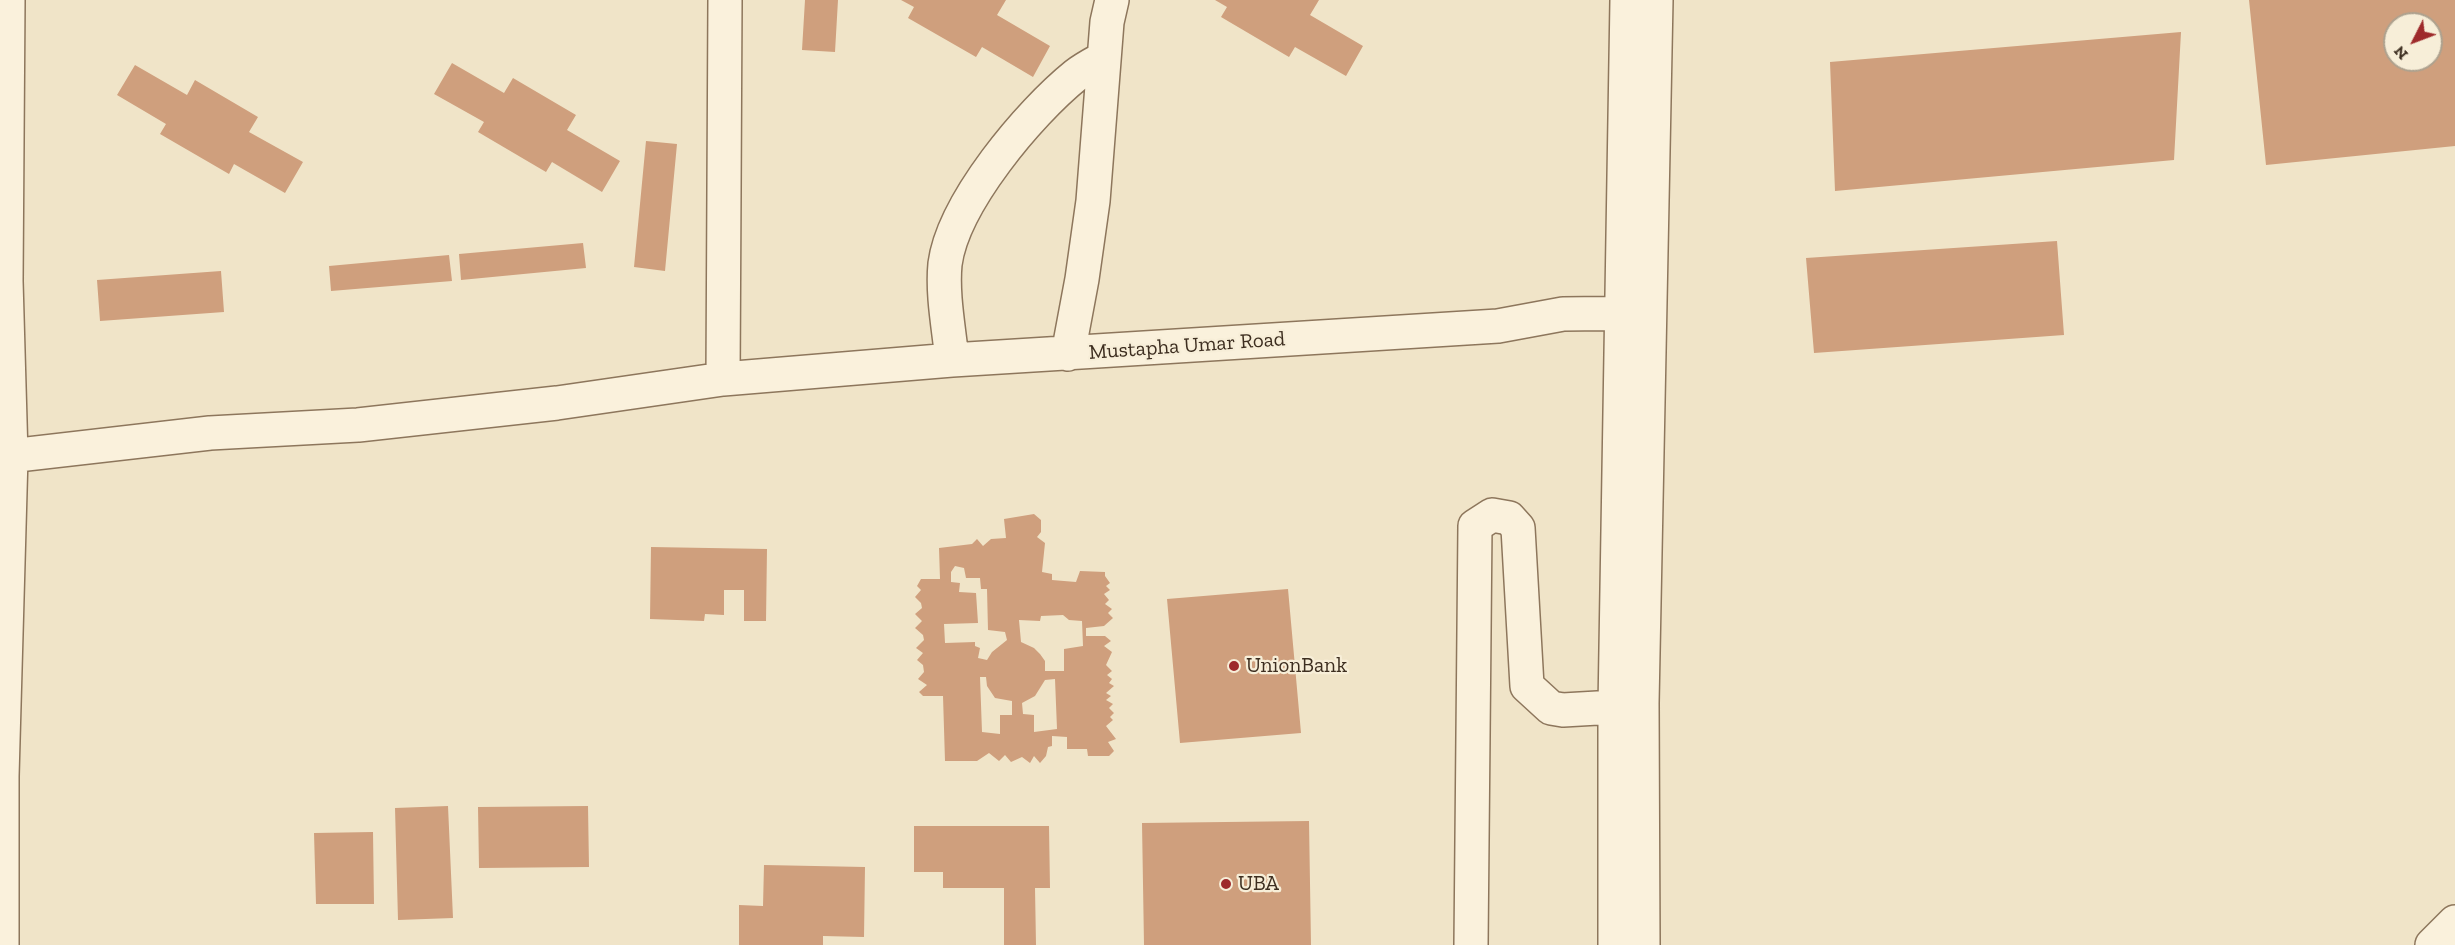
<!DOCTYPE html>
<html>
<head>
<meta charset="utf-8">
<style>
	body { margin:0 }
	#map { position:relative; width:2455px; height:945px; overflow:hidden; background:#f0e4c8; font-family:"Zilla Slab",serif }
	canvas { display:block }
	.north { position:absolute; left:2383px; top:12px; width:60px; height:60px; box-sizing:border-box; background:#f7eed8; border:2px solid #ada18e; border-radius:50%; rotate:228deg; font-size:16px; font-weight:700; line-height:24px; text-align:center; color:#3d2e20 }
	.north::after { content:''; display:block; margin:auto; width:21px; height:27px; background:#9e2a2b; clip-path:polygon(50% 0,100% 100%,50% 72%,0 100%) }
</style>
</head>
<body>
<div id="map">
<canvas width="2455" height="945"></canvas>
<div class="north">N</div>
</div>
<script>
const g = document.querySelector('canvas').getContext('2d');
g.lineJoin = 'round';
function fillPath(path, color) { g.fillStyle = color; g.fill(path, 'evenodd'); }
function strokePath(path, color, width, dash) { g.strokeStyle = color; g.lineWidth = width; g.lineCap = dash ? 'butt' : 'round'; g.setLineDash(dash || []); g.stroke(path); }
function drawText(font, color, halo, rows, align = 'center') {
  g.font = font + ' "Zilla Slab",serif'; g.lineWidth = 4.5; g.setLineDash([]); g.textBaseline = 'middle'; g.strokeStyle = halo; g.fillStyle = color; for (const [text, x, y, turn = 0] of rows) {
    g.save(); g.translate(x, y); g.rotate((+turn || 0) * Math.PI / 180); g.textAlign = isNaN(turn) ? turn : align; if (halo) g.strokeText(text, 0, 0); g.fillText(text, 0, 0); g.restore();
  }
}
const building = new Path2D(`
	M 805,0 L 838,0 L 835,52 L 802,50 Z
	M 901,0 L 1006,0 L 997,15 L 1050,46 L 1033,77 L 982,47 L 976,57 L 908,18 L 914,7 Z
	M 1215,0 L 1319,0 L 1310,15 L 1363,46 L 1346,76 L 1295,47 L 1289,57 L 1221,17 L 1227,7 Z
	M 2249,0 L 2455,0 L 2455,146 L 2266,165 ZM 2395,24 L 2431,24 L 2431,60 L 2395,60 Z
	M 2181,32 L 2174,160 L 1835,191 L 1830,62 Z
	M 452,63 L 504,93 L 513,78 L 576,115 L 567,130 L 620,161 L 602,192 L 552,162 L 546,172 L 478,132 L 484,122 L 434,94 Z
	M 135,65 L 187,95 L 195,80 L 258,117 L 249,132 L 303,162 L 285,193 L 234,164 L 229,174 L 160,134 L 166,124 L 117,95 Z
	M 646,141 L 677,144 L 665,271 L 634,267 Z
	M 2057,241 L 2064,335 L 1814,353 L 1806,258 Z
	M 583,243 L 586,268 L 461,280 L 459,254 Z
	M 449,255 L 452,281 L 331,291 L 329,266 Z
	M 221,271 L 224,312 L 100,321 L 97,280 Z
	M 1034,514 L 1041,520 L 1041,532 L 1037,537 L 1045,543 L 1042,572 L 1052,574 L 1052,580 L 1076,582 L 1080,571 L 1105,572 L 1105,576 L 1110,583 L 1106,586 L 1110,590 L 1104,594 L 1109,600 L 1105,604 L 1112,609 L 1108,613 L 1113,618 L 1104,626 L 1086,628 L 1086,636 L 1105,636 L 1111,641 L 1104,646 L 1112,652 L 1106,665 L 1112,671 L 1107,675 L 1112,679 L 1109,683 L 1114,686 L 1106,693 L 1111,696 L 1106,700 L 1113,704 L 1109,708 L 1114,713 L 1110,717 L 1113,720 L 1106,726 L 1116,739 L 1108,742 L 1114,751 L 1109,756 L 1088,756 L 1087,749 L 1067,749 L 1067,737 L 1052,736 L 1052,746 L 1048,747 L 1046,756 L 1040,763 L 1034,756 L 1030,763 L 1022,757 L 1011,762 L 1005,755 L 999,761 L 989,753 L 977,761 L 945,761 L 943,696 L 923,696 L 919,692 L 927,685 L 918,679 L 924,672 L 923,665 L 917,660 L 923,653 L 916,648 L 924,640 L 923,635 L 915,628 L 922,621 L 915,614 L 922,608 L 921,603 L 915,597 L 921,590 L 917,586 L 921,579 L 940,579 L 939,548 L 972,544 L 977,539 L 983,546 L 991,539 L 1006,538 L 1004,519 ZM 955,566 L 964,568 L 966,578 L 980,578 L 981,589 L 987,589 L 988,630 L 1005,632 L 1007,640 L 992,652 L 987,660 L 978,658 L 980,648 L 975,646 L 975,642 L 945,643 L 944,624 L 978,623 L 976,593 L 959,592 L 960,583 L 951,582 L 951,572 ZM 1063,615 L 1069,620 L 1082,621 L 1083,646 L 1064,649 L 1064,671 L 1045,671 L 1045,661 L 1040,654 L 1034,648 L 1021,642 L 1019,620 L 1040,621 L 1041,616 ZM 980,677 L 986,677 L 987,686 L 995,698 L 1012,701 L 1012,715 L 1000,715 L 1000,734 L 982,732 ZM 1055,679 L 1057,729 L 1034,732 L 1034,715 L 1023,714 L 1022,703 L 1035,696 L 1045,680 Z
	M 651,547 L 767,549 L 766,621 L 744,621 L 744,590 L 724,590 L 724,615 L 705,614 L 704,621 L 650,619 Z
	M 1288,589 L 1301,733 L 1180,743 L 1167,599 Z
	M 448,806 L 453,918 L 398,920 L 395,808 Z
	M 588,806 L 589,867 L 479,868 L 478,807 Z
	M 1309,821 L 1311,945 L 1144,945 L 1142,823 Z
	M 914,826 L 1049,826 L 1050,888 L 1035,888 L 1036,945 L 1004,945 L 1004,888 L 943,888 L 943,872 L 914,872 Z
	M 373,832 L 374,904 L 316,904 L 314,833 Z
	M 764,865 L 865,867 L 864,937 L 823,936 L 823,945 L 739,945 L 739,905 L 763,906 Z`);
const minor = new Path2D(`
	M 1068,354 L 1082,279 L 1093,201 L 1107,22 L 1112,0
	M 952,360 C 949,329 942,295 945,264 C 953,203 1029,113 1076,75 C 1085,68 1095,63 1104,58
	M 723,379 L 725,0
	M 0,457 L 210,433 L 358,425 L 557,403 L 723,379 L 952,360 L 1498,326 L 1563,314 L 1649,313
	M 2,945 L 2,776 L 11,456 L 6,281 L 8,0
	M 1471,945 L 1475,526 L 1492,515 L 1509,518 L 1518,528 L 1527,686 L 1551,708 L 1563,710 L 1615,707
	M 1615,945 L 1615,707 L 1627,0
	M 1643,945 L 1642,703 L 1656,0
	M 2432,945 L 2455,922`);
const markers = [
	[1234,666,6,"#9e2a2b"],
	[1226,884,6,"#9e2a2b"]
];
const streetNames = [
	["Mustapha Umar Road",1187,346,-4]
];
const poiNames = [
	["UnionBank",1246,666],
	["UBA",1238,884]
];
fillPath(building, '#cf9f7d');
strokePath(minor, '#8d765c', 36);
strokePath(minor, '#faf1dc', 33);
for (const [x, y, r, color] of markers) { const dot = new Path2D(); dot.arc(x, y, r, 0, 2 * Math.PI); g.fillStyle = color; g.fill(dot); strokePath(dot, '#f7eed8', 2); }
drawText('21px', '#3d2e20', '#f7eed8', streetNames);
drawText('21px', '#3d2e20', '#f7eed8', poiNames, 'left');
</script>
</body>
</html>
